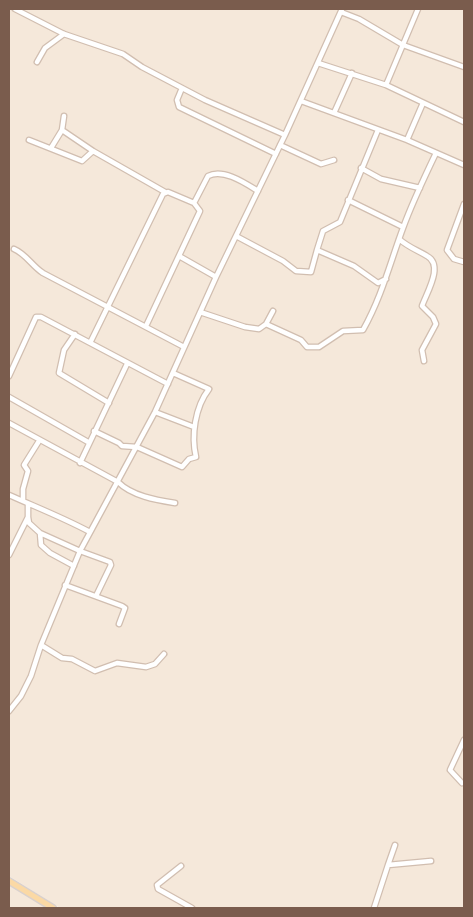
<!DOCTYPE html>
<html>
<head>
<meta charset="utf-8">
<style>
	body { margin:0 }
	#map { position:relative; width:473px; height:917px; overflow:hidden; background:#fdf6ec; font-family:Poppins,sans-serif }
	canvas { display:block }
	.frame { position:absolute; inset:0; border:10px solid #7a5c4d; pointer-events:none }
</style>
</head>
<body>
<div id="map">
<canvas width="473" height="917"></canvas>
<div class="frame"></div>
</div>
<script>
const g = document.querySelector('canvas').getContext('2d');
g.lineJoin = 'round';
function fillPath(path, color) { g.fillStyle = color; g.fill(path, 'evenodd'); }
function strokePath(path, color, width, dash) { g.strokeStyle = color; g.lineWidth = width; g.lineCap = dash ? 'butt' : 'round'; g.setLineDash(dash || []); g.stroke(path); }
const residential = new Path2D(`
	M 9,9 L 464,9 L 464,908 L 60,908 L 9,876 Z
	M 9,883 L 45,906 L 49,908 L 9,908 Z`);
const minor = new Path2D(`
	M 15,9 L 64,34 L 123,54 L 142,67 L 205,100 L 285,135
	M 341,12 L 359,19 L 403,45 L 464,67
	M 37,62 L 45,48 L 64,34
	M 318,63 L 386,85 L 464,122
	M 386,85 L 418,9
	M 182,88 L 177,100 L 179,107 L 276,154
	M 301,101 L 407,140 L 464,165
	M 334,113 L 352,73
	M 62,130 L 93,151
	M 378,130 L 340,222 L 323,231 L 317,250 L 354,266 L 378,283 L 386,279
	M 29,140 L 82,161 L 93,151 L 165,192
	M 407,140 L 423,103
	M 280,145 L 321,164 L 334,160
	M 51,148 L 62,130 L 64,116
	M 361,168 L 381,179 L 420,188
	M 348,200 L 403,227
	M 194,203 L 208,176 C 223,168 245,183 258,191
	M 464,204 L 447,250 L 454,259 L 464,262
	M 236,236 L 283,261 L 296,271 L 311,272 L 317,250
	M 399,239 C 408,247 417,250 427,256 C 444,265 427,292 422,306 L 433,317 L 436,324 L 422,350 L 424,361
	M 14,249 C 26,254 32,266 43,273 L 184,347
	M 179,256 L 216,277
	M 200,312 L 245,327 L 259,329 L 266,324 L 273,311
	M 266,324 L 301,340 L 307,347 L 319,347 L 343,331 L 363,330 C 382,296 390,263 403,228 C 412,203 424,178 436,153
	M 75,334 L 64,350 L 59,373 L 109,403
	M 91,341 L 163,194 L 168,192 L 194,203 L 200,211 L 146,326
	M 9,376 L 36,317 L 41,317 L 168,384
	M 9,397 L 88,442
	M 155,412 L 194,427
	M 9,423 L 118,482 C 132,496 156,500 175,503
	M 94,431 L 119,443 L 122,446 L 137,447 L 182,467 L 189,459 L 196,457 C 191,436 195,407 209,389 L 173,373
	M 80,463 L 127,364
	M 9,495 C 36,507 64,518 90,532
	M 23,501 L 23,489 L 28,471 L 24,465 L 39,441
	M 28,517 L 29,523 L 40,533 L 80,551 L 110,562 L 111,565 L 96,596
	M 40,533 L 41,545 L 50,553 L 74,566
	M 9,555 L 28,517 L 28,504
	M 65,585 L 122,606 L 125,608 L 119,624
	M 41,645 L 62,658 L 72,659 L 95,671 L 117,663 L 146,667 L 155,664 L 164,654
	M 9,711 L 21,696 L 31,676 L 41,645 L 80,551 L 155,412 L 216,277 L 285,135 L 342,9
	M 462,783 L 450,770 L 464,740
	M 388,865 L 395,845
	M 181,866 L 157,885 L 158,889 L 192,908
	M 374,908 L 388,865 L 431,861`);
const major = new Path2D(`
	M 9,881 L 53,908`);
fillPath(residential, '#f5e8da');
strokePath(minor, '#d1beb0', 7);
strokePath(major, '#dad1cd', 8);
strokePath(minor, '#fff', 4.5);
strokePath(major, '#fbd9a5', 5);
</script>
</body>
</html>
